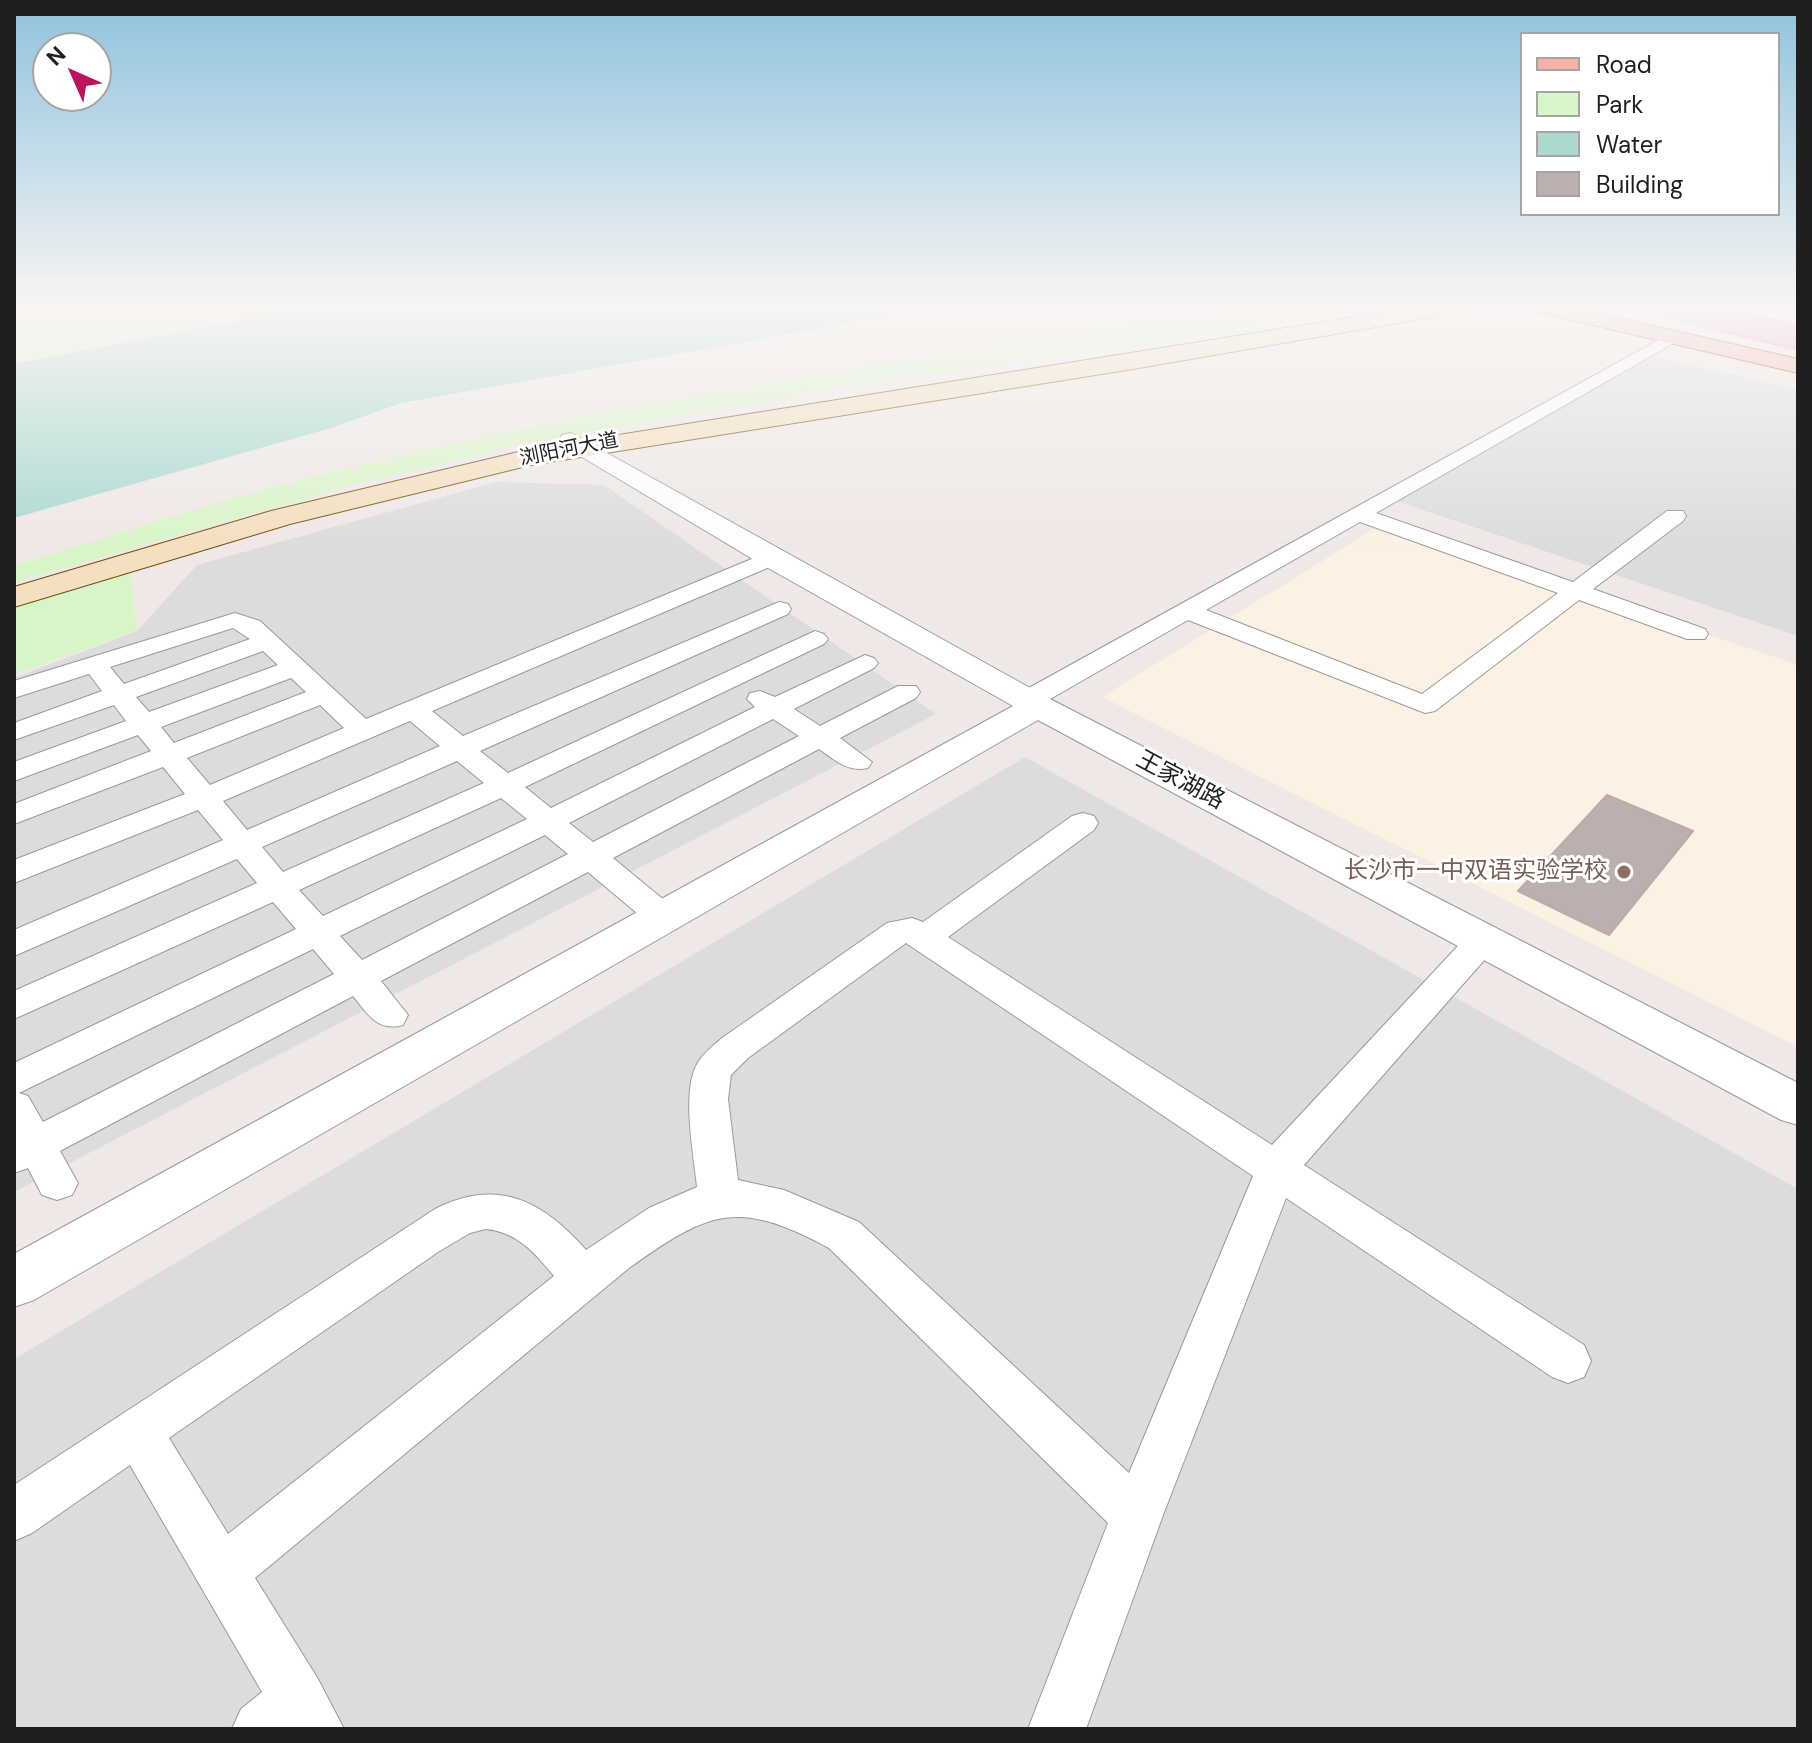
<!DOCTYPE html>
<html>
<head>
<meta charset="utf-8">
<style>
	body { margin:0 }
	#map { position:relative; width:1812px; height:1743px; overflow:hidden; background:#efe8e6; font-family:"DM Sans",sans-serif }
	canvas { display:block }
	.frame { position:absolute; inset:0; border:16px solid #1f1f1f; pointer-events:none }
	.legend { position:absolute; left:1520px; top:32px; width:260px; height:184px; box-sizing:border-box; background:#fff; border:2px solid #a5a5a5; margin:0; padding:10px 14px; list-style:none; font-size:24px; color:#1f1f1f }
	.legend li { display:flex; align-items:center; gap:16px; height:40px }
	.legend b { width:40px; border:2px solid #a5a5a5 }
	.north { position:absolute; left:32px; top:32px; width:80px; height:80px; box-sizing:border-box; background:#fff; border:2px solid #a5a5a5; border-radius:50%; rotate:315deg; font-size:22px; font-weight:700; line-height:32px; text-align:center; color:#1f1f1f }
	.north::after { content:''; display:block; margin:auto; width:28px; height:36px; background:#bc125d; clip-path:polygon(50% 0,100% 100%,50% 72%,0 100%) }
</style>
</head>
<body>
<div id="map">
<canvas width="1812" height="1743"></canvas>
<div class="frame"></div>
<ul class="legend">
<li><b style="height:10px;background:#f4b1a7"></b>Road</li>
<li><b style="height:22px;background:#d8f5c8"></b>Park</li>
<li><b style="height:22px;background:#abd9cf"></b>Water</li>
<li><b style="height:22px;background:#bcafaf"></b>Building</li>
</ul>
<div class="north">N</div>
</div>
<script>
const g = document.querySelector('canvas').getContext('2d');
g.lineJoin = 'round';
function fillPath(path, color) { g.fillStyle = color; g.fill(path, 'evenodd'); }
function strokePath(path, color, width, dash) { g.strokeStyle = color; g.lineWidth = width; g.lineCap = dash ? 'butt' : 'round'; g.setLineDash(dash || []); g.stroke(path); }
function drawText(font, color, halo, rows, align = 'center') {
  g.font = font + ' "DM Sans","Noto Sans SC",sans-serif'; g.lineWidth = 6; g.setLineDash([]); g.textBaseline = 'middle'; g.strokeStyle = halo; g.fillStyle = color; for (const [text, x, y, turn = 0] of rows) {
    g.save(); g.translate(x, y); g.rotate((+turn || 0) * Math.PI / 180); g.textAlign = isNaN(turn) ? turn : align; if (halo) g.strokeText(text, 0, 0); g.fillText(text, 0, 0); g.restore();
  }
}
const residential = new Path2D(`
	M 1649,355 L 1798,390 L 1798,636 L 1393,500 Z
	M 496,482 L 604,485 L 936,714 L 14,1192 L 14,678 L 137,631 L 197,565 Z
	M 1025,757 L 1798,1189 L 1798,1729 L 14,1729 L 14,1359 Z`);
const education = new Path2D(`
	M 1382,524 L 1798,665 L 1798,1047 L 1102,697 Z`);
const park = new Path2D(`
	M 14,305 L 318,305 L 14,364 Z
	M 1238,305 L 1377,305 L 1158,344 L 814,390 L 753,404 L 516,446 L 353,485 L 14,582 L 14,566 C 110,537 206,504 304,479 C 611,402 926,357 1238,305 Z
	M 129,568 L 137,631 L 14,674 L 14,605 Z`);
const water = new Path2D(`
	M 318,305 L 970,305 L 925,310 L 401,403 L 331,428 L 14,518 L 14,364 Z`);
const building = new Path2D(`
	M 1607,795 L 1693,831 L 1609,935 L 1518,891 Z`);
const minor = new Path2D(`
	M 1673,332 L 1679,334 L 1679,340 L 1376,513 L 1573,582 L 1667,511 L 1683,511 L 1686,516 L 1683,521 L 1593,589 L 1705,629 L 1708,634 L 1705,639 L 1687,639 L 1579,600 L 1435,711 L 1425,713 L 1188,620 L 1038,706 L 1018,706 L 1015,700 L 1018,694 ZM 1360,522 L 1558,593 L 1422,694 L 1206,610 Z
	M 771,551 L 779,553 L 782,558 L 779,563 L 432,711 L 463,736 L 779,602 L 788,604 L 791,609 L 788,614 L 480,751 L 508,773 L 815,631 L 824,634 L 828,639 L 824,644 L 525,787 L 551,808 L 755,707 L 747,699 L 750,693 L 760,691 L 775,697 L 865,655 L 874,658 L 878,663 L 874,668 L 794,709 L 820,726 L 898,686 L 916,686 L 920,692 L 916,698 L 840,738 L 872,762 L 868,768 C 848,773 835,760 819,749 L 613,858 L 675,909 L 680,917 L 675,925 L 663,928 L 651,925 L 588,872 L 381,981 L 408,1015 L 403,1025 C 377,1032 368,1014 353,996 L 60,1151 L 78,1183 L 72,1195 L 57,1200 L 42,1195 L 28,1168 L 14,1173 L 14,1063 L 296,929 L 273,902 L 14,1019 L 14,991 L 257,883 L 237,859 L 14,956 L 14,930 L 223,840 L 198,810 L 14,883 L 14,860 L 185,794 L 163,767 L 14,824 L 14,804 L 151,751 L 138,735 L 14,781 L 14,762 L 126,721 L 114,705 L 14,740 L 14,723 L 102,691 L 89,674 L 14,698 L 14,681 L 235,613 L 260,621 L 366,719 ZM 233,628 L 250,639 L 124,684 L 110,667 ZM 263,651 L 278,665 L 149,712 L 136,697 ZM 291,678 L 306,692 L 174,743 L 161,727 ZM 320,705 L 344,728 L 210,785 L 187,758 ZM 773,719 L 799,736 L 593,842 L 569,823 ZM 410,721 L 440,746 L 247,830 L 223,801 ZM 457,761 L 484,783 L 283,872 L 262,847 ZM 501,798 L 527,819 L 323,916 L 299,890 ZM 545,835 L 568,854 L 362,960 L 340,936 ZM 313,949 L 334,974 L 43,1122 L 28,1096 L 19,1093 Z
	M 1083,813 L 1094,816 L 1098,823 L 1094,830 L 948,937 L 1272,1145 L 1470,933 L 1482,929 L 1494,933 L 1499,941 L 1494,949 L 1304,1165 L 1584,1345 L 1591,1361 L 1584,1377 L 1568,1383 L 1552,1377 L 1286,1198 L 1163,1515 L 1086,1729 L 1028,1729 L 1108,1523 L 829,1248 C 738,1199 710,1210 629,1268 L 255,1578 L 318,1679 L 344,1729 L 232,1729 L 241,1709 L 262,1692 L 130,1465 L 32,1533 L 14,1541 L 14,1485 L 435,1209 C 498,1177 543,1201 586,1250 L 649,1208 L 697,1187 C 694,1155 680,1087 699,1061 C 705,1052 714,1045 722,1038 L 887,923 L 912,918 L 923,922 L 1072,816 ZM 906,943 L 1253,1176 L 1129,1473 L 859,1222 L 784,1190 L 738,1180 L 728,1099 L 731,1075 L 748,1058 ZM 486,1229 C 517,1232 535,1253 554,1276 L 228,1534 L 169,1438 L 438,1252 L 470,1233 Z`);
const tertiary = new Path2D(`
	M 571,433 L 1050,699 L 1798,1083 L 1798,1125 L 1781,1120 L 1038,720 L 34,1300 L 14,1307 L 14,1254 L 1013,706 L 761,564 L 562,445 L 559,440 L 562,435 Z`);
const secondary = new Path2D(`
	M 1430,305 L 1478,305 L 1468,311 L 1133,369 L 531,465 L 290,524 L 14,607 L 14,587 L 271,511 L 531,449 Z`);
const primary = new Path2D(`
	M 1523,305 L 1561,305 L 1798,359 L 1798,373 L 1533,311 Z`);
const trunkBridge = new Path2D(`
	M 1666,305 L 1798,338`);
const markers = [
	[1624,872,8,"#8d6e63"]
];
const farStreetnames = [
	["浏阳河大道",569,450,-11]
];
const streetNames = [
	["王家湖路",1180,781,28]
];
const educationNames = [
	["长沙市一中双语实验学校",1608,872]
];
fillPath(residential, '#dddcdd');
fillPath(education, '#fcf1e2');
fillPath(park, '#d8f5c8');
fillPath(water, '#abd9cf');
fillPath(building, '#bcafaf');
strokePath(building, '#bfaaaa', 2);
strokePath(minor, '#999', 2);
strokePath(tertiary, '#999', 2);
strokePath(secondary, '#6d4e0f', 2);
strokePath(primary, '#8d2b0e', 2);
fillPath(minor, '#fff');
fillPath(tertiary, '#fff');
fillPath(secondary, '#f4dfbf');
fillPath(primary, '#f4b1a7');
strokePath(trunkBridge, '#cb35ab', 25, []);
strokePath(trunkBridge, '#eaa3b5', 24);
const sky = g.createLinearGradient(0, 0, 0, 549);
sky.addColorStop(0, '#8fc3de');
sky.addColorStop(0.56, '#f8f5f4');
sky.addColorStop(1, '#f8f5f400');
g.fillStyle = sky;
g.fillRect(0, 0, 1812, 549);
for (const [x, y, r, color] of markers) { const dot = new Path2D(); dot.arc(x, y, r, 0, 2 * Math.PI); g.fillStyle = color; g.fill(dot); strokePath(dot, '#fff', 3); }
drawText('20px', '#1f1f1f', '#fff', farStreetnames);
drawText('24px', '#1f1f1f', '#fff', streetNames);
drawText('24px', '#785e54', '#fff', educationNames, 'right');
</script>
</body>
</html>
